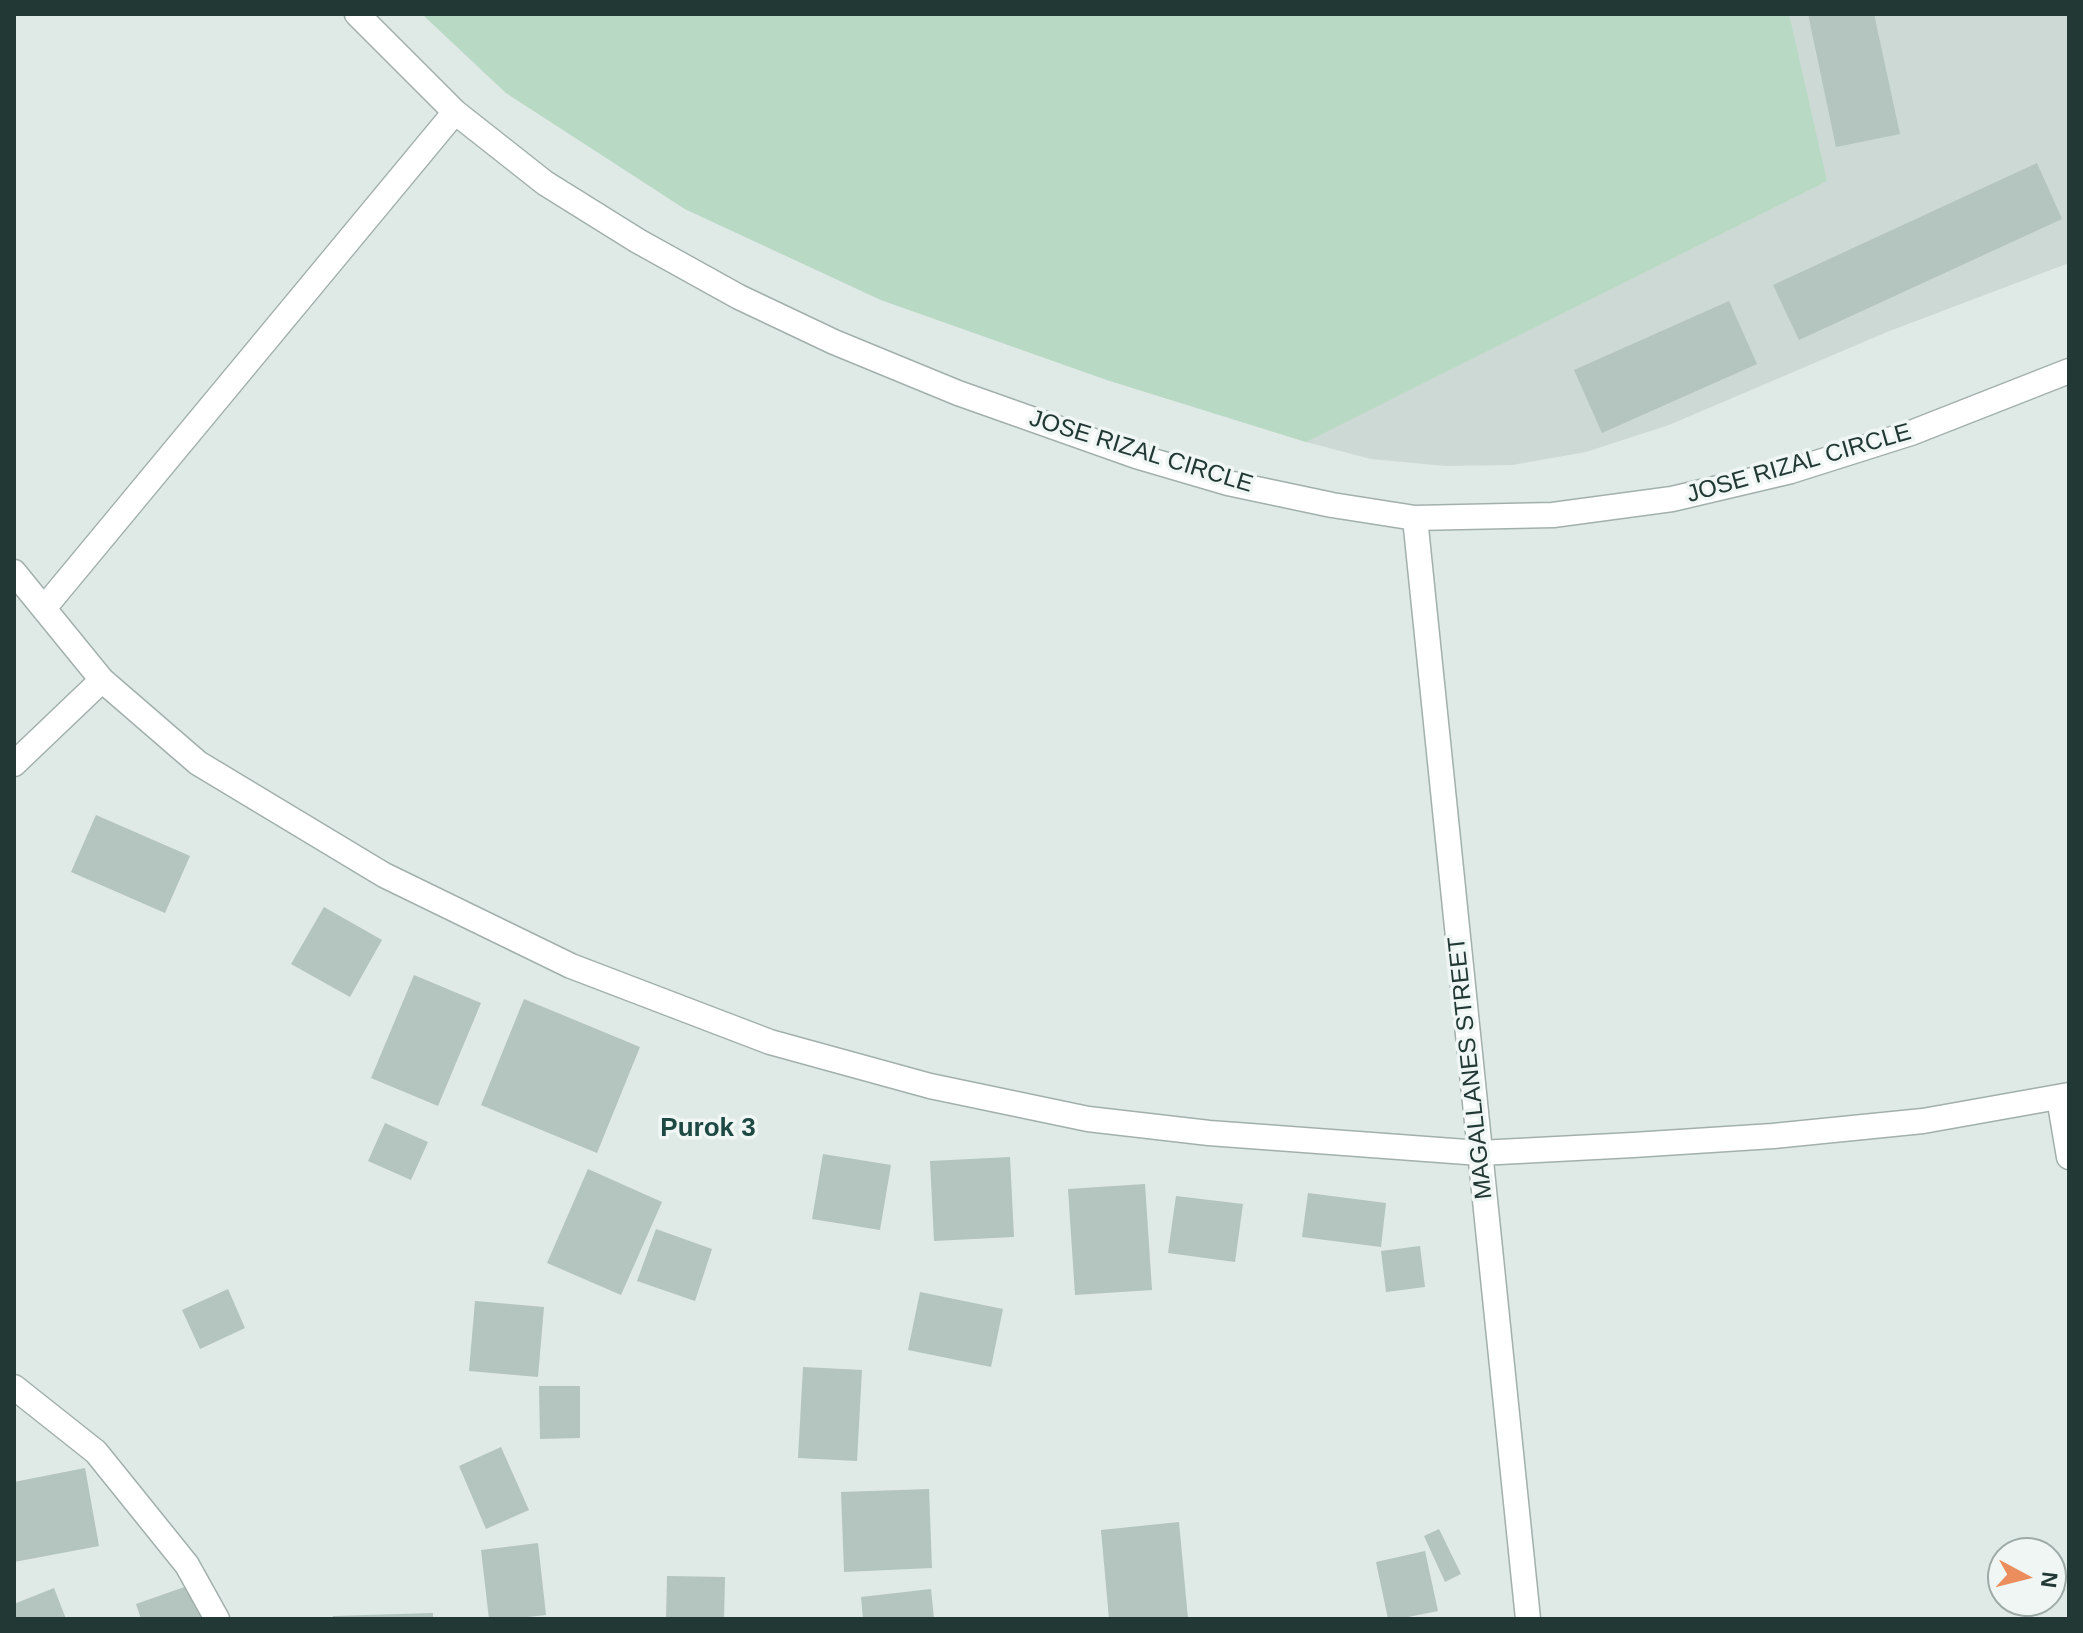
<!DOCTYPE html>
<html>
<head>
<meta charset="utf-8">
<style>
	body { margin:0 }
	#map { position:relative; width:2083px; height:1633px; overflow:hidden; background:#dfe9e6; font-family:Helvetica,sans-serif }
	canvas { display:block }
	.frame { position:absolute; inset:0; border:16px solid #213834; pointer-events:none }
	.north { position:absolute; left:1987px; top:1537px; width:80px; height:80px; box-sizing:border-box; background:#eff6f3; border:2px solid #9daaa7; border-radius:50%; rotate:97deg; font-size:22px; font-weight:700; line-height:32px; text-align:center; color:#213834 }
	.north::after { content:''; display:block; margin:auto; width:28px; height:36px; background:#eb8d5c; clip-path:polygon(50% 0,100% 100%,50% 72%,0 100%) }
</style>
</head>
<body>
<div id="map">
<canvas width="2083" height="1633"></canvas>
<div class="frame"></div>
<div class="north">N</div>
</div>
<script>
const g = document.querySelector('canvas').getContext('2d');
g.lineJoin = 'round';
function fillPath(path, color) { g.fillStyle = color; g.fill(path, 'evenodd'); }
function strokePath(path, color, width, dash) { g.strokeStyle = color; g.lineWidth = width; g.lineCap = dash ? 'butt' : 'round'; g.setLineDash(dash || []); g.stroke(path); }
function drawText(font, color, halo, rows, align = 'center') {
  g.font = font + ' Helvetica,sans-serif'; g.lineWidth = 7; g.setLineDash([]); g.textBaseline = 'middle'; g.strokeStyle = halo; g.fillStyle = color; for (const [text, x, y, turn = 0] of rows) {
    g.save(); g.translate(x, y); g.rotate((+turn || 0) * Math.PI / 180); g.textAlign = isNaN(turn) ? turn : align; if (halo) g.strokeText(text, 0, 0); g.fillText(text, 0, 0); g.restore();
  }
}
const built = new Path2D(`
	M 422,14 L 2069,14 L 2069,263 L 1887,332 L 1669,425 L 1586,452 L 1512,465 L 1446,466 L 1371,459 L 1306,442 L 1107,380 L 881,300 L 685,209 L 506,93 Z`);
const green = new Path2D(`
	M 422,14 L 1789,14 L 1827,181 L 1306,442 L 1107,380 L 881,300 L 685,209 L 506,93 Z`);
const building = new Path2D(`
	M 1808,14 L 1874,14 L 1900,134 L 1836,147 Z
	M 2037,163 L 2062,219 L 1799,340 L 1773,285 Z
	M 1729,301 L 1757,364 L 1602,433 L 1574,370 Z
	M 96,815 L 190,856 L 165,913 L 71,872 Z
	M 324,907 L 382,940 L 350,997 L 291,964 Z
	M 414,975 L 481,1003 L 438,1106 L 371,1078 Z
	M 524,999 L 640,1047 L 597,1153 L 481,1105 Z
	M 385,1123 L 428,1142 L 411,1180 L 368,1161 Z
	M 823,1154 L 891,1165 L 880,1230 L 812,1219 Z
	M 1010,1157 L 1014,1237 L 934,1241 L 930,1161 Z
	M 588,1169 L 662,1202 L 621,1295 L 547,1263 Z
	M 1145,1184 L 1152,1290 L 1075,1295 L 1068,1189 Z
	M 1308,1193 L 1386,1203 L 1381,1247 L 1302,1237 Z
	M 1176,1196 L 1243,1204 L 1235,1262 L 1168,1253 Z
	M 656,1229 L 712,1249 L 695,1301 L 637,1281 Z
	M 1420,1246 L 1425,1287 L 1386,1292 L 1381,1251 Z
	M 228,1289 L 245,1328 L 200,1349 L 182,1310 Z
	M 920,1292 L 1003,1309 L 991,1367 L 908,1350 Z
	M 475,1301 L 544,1307 L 538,1377 L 469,1371 Z
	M 803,1367 L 862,1370 L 857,1461 L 798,1458 Z
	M 539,1386 L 580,1386 L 580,1438 L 540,1439 Z
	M 501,1447 L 529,1510 L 486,1529 L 459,1466 Z
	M 85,1468 L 99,1546 L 14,1562 L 14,1482 Z
	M 929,1489 L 932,1568 L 844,1572 L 841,1492 Z
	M 1179,1522 L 1188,1619 L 1109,1619 L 1101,1530 Z
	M 1439,1529 L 1461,1574 L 1445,1582 L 1424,1536 Z
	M 538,1543 L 546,1615 L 510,1619 L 489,1619 L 481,1550 Z
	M 1425,1551 L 1438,1611 L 1398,1619 L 1388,1619 L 1376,1562 Z
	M 667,1576 L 725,1577 L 724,1619 L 666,1619 Z
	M 193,1584 L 205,1619 L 141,1619 L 136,1604 Z
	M 54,1588 L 66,1619 L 14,1619 L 14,1604 Z
	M 931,1589 L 934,1619 L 863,1619 L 861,1597 Z
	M 433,1613 L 433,1619 L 333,1619 L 333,1616 Z`);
const street = new Path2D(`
	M 357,14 L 455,112 L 545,183 L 638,241 L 739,297 L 834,342 L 958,393 L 1136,456 L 1228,483 L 1332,505 L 1415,518 L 1553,515 L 1672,499 L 1791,471 L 1911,433 L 2069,371
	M 1415,518 L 1528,1619
	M 14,572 L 102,680 L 198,763 L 384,875 L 571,966 L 770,1042 L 930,1086 L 1088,1119 L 1209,1133 L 1480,1153 L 1633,1145 L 1773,1136 L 1923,1121 L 2069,1095
	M 45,607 L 455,112
	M 14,764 L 102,680
	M 2059,1098 L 2069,1157
	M 14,1387 L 96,1452 L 187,1565 L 217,1619`);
const streetNames = [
	["JOSE RIZAL CIRCLE",1141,452,17],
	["JOSE RIZAL CIRCLE",1799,464,-16],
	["MAGALLANES STREET",1471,1068,-96]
];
const neighbourhoodNames = [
	["Purok 3",708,1129]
];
fillPath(built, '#cdd9d5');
fillPath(green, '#b8dac5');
fillPath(building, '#b4c4bf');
strokePath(street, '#a2b0ad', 27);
strokePath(street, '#fff', 24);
drawText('24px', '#213834', '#eff6f3', streetNames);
drawText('bold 26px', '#1e4943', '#eff6f3', neighbourhoodNames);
</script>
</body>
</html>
